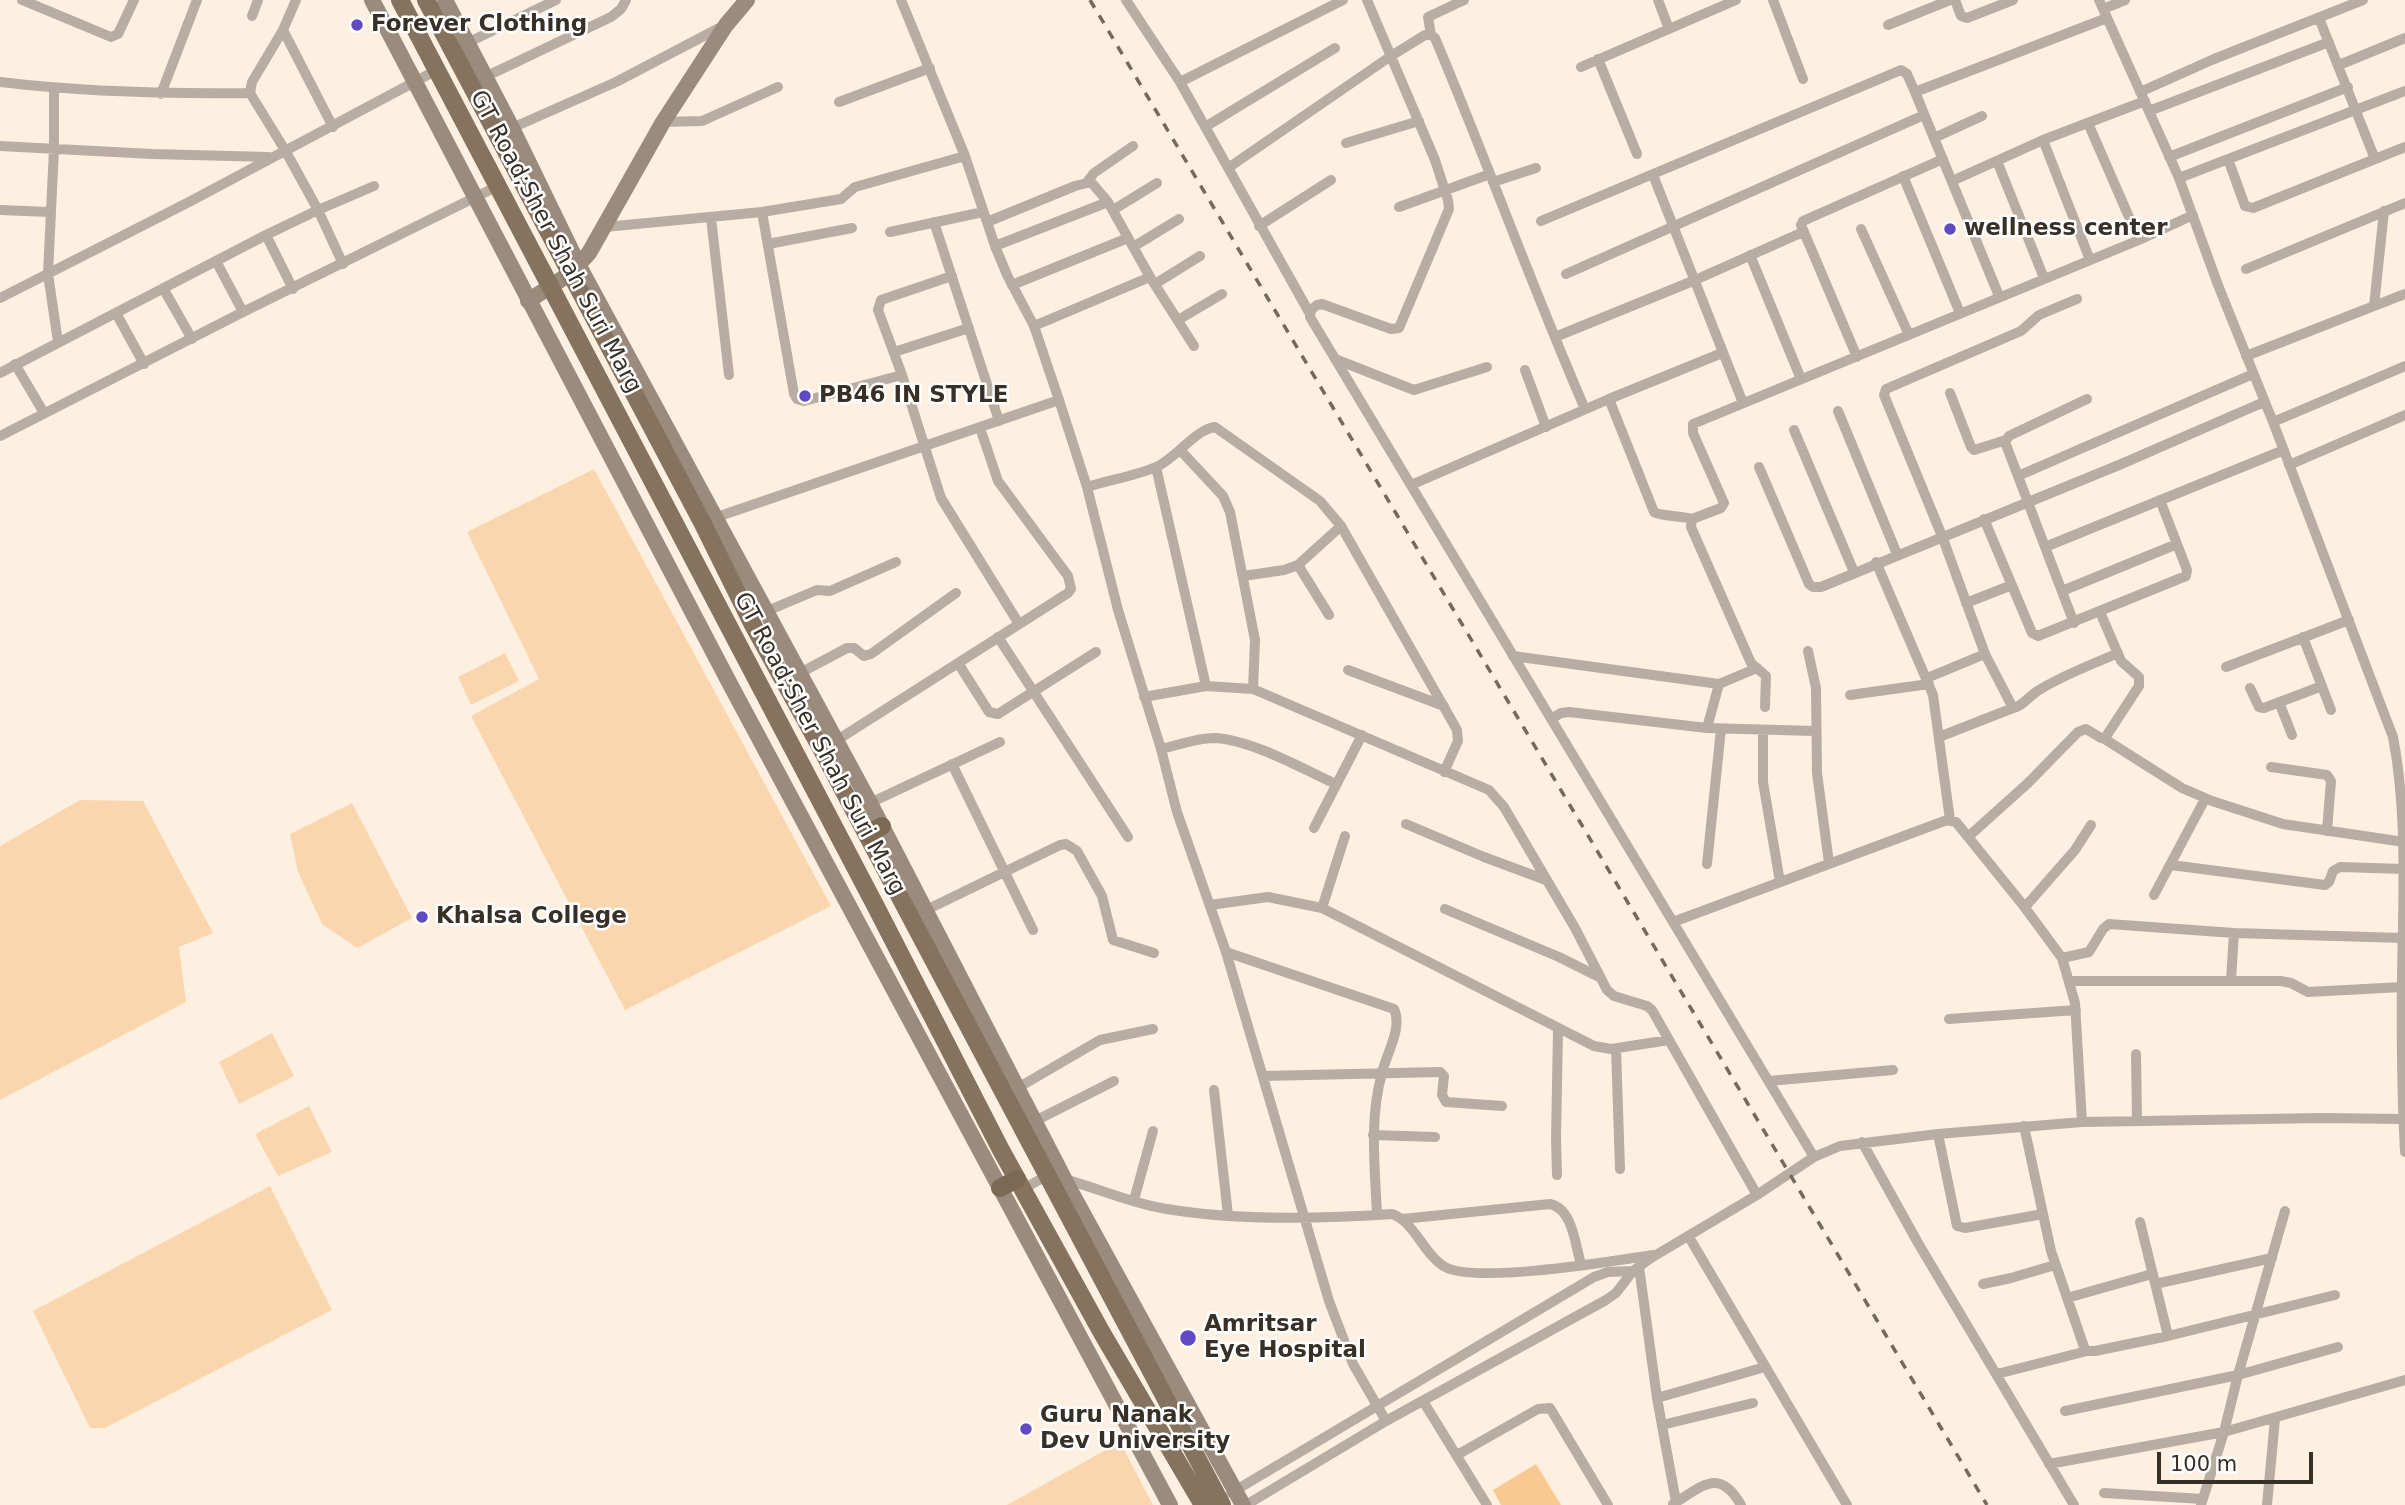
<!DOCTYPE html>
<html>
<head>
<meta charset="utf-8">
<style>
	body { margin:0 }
	#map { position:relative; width:2405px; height:1505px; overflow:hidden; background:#fdf0e1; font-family:"DejaVu Sans",sans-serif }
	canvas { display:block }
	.scale { position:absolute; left:2157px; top:1452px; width:156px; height:32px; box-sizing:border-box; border:4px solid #382f26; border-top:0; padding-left:9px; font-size:21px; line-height:24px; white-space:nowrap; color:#382f26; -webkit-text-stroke:5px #fff; paint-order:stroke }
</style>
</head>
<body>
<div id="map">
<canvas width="2405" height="1505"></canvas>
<div class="scale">100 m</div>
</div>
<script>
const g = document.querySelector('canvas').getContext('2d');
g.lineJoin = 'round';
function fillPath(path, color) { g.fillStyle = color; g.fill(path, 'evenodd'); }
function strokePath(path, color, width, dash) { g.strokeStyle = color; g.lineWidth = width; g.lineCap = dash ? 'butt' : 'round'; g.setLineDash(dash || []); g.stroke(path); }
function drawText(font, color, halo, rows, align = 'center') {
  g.font = font + ' "DejaVu Sans",sans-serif'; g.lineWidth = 5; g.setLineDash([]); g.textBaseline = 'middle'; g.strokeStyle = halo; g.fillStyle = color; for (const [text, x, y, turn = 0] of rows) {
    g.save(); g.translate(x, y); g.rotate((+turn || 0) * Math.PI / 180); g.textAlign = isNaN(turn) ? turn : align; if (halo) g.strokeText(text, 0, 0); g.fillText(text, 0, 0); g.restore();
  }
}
const green = new Path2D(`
	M 594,469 L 831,906 L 625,1010 L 471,716 L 539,679 L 467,532 Z
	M 505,653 L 519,681 L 471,705 L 458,677 Z
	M 80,800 L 143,801 L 213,933 L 179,947 L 186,1002 L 0,1100 L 0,846 Z
	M 352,803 L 412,918 L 357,948 L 322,924 L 298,872 L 290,834 Z
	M 272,1033 L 294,1076 L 239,1104 L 219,1062 Z
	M 309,1106 L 332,1152 L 278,1176 L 255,1134 Z
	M 270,1186 L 332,1310 L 105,1428 L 90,1428 L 33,1311 Z
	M 1120,1442 L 1153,1505 L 1007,1505 Z`);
const water = new Path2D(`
	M 1536,1464 L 1561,1505 L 1501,1505 L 1493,1490 Z`);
const minor = new Path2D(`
	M 22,0 L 111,37 L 118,34 L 134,0
	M 296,0 L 283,30 L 252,82 L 250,93 L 285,150 L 318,210 L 343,264
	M 901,0 L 965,156 L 995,246 L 1007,275 L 1034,326 L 1059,400 L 1087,487 L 1118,610 L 1161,749 L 1177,812 L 1226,952 L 1329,1301 L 1353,1364 L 1386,1421
	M 1126,0 L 1180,82 L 1310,314
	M 1367,0 L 1435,160 L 1448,200 L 1449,209 L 1399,328 L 1391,329 L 1322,304 L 1317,305 L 1311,310 L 1310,317 L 1814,1157
	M 1658,0 L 1669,29
	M 1773,0 L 1803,79
	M 1955,0 L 1961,16 L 1967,18 L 2013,0
	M 2099,0 L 2179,178 L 2218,285 L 2273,422 L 2393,737 C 2405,800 2404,864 2403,928 C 2401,1003 2401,1078 2405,1152
	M 2103,9 L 2125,0
	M 252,16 L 258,0
	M 2319,18 L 2375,159
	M 1888,25 L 1950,0
	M 283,30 L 333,127
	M 1431,35 L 1428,17 L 1464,0
	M 467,43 L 556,0
	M 1598,59 L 1637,154
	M 2339,65 L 2405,38
	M 1581,67 L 1736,0
	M 485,77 L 611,17 L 621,9 L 626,0
	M 0,82 C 83,92 166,94 250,93
	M 1180,82 L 1343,0
	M 54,88 L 54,149 L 48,274 L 58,342
	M 1915,92 L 2107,18
	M 2140,92 L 2214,59 L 2363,0
	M 161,94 L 197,0
	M 839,102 L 930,68
	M 2149,111 L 2329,42
	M 663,122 L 702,121 L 778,87
	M 2088,123 L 2139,240
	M 1205,127 L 1335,48
	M 512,128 L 616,82 L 723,26
	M 1934,138 L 1982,116
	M 2043,140 L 2090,260
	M 1346,143 L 1419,121
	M 0,146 L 152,154 L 269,157
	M 2169,157 L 2348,87
	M 2228,159 L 2245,206 L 2253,208 L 2405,147
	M 1997,161 L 2044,278
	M 1228,168 L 1391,56 L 1425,35 L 1431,35 L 1435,38 C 1487,161 1532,287 1585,409
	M 1653,175 L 1743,403
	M 1903,176 L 1960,313
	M 2179,178 L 2405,91
	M 1952,181 L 2043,140 L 2145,101
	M 1087,182 L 1094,173 L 1133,146
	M 1493,182 L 1536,168
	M 1399,207 L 1490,174
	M 0,210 L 50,212
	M 1113,210 L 1157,183
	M 762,212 L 794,394 L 797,399 L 804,401 L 902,375
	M 711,218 L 729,375
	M 1541,221 L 1901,70 L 1907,74 L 1915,92 L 1999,296
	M 934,222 L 999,421
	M 987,222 L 1075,186 L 1091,182 L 1108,202 L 1150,277 L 1194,346
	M 1259,226 L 1331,180
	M 605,227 L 762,212 L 841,199 L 855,187 L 965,156
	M 1861,229 L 1909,335
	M 890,232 L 983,212
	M 266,235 L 293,289
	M 768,244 L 852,228
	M 995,246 L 1108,202
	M 1133,247 L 1179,219
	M 1750,255 L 1801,379
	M 216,261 L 243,312
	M 2246,269 L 2405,203
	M 1566,274 L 1924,115
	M 952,276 L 881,300 L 878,310 L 902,375 L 941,498 L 1019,624
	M 1155,284 L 1200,256
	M 1012,285 L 1128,238
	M 163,288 L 192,339
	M 0,298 L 189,202 L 437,70
	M 2077,299 L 2039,315 L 2021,331 L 1886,389 L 1884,395 L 1942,536 L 1985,654 L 2013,708 C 2023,706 2027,698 2036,692 C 2060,676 2091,665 2118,653
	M 2374,306 L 2384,211
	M 116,313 L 144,364
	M 1178,320 L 1222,294
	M 1034,326 L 1150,277
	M 1555,337 L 1693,281 L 1803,232
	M 894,352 L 969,328
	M 2246,356 L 2405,294
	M 1857,357 L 1801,225 L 1803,221 L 1943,159
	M 1335,359 L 1414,390 L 1487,367
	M 15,364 L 44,413
	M 1525,370 L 1546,427
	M 0,373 L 266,235 L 318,210 L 374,186
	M 1950,393 L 1971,447 L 1974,450 L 2006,440
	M 1609,399 L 1654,512 C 1659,516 1683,516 1692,519
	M 1838,411 L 1897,554
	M 2273,422 L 2405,366
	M 1794,430 L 1854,572
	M 0,436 L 243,312 L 498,186
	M 1181,451 L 1223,496 L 1230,512 L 1255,640 L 1253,689
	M 2289,465 L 2405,415
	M 1156,467 L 1206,686
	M 1759,467 L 1809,584 L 1813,587 L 1821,587 L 2119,465 L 2264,402
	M 2018,476 L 2253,374
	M 1411,485 L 1609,399 L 1722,353
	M 1087,487 C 1109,480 1135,476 1156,467 C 1175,459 1196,429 1215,427 L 1320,501 L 1341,526 L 1457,730 L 1458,741 L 1444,772
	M 711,519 L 1059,400
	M 1984,519 L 2032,633 L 2038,636 L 2186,576 L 2187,570 L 2160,500
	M 2045,547 L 2284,450
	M 1876,562 L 1933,695 L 1950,820
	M 1298,565 L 1329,615
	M 1243,576 L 1284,570 L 1298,565 L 1341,526
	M 2062,591 L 2177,544
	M 1966,603 L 2012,585
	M 767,611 L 817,590 L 830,591 L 896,562
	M 2074,623 L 2005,442 L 2009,436 L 2087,399
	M 998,637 L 1128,837
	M 2303,637 L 2331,710
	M 1808,651 L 1816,688 L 1817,773 L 1829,863
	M 1513,656 L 1719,684
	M 958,663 L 989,712 L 998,714 L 1096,652
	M 2226,667 L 2349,620
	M 1348,670 L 1444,706
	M 800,673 L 847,648 L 854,648 L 864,656 L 871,654 L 956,593
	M 1927,678 L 1985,654
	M 2250,688 L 2259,707 L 2264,708 L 2322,686
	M 1850,695 L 1929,684
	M 1144,697 L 1206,686 L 1253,689 L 1489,790 L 1504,807 L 1575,928 L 1607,990 L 1614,996 L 1647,1006 L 1652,1010 L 1757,1195
	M 2279,702 L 2292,735
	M 1765,707 L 1766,676 L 1751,663 L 1691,527 L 1692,519 L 1721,508 L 1724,503 L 1693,433 L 1693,424 L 2139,240 L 2193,215
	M 1551,719 L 1561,713 L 1569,712 L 1707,728 L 1815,731
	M 1707,728 L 1719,684 L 1757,668
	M 1763,730 L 1763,782 L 1780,882
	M 1939,737 L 2013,708
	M 2103,738 L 2182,788 L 2212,801 L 2283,824 L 2404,842
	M 831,744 L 1068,593 L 1071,589 L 1068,576 L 998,481 L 980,428
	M 1161,749 C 1178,745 1197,738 1214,738 C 1250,739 1303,769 1336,784
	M 952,764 L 1033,930
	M 2271,767 L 2327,775 L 2331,781 L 2327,831
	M 870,803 L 1000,742
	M 1406,824 L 1484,857 L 1546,880
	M 1314,828 L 1362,735
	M 1968,837 L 2028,783 L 2078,732 L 2086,729 L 2101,738 L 2105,738 L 2139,686 L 2139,677 L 2121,661 L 2100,612
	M 1707,864 L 1721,729
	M 2171,865 L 2325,885 L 2329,882 L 2333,871 L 2340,867 L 2404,869
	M 2154,895 L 2205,799
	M 1210,905 L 1268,897 L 1322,908 L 1594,1046 L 1611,1049 L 1669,1040
	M 2025,907 L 2075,850 L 2091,825
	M 1322,908 L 1345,836
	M 1445,909 L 1559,957 L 1601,978
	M 920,913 L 1060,845 L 1066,844 L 1077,851 L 1102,896 L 1113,940 L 1154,953
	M 1673,922 L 1947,820 L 1956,822 L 2023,905 L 2062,958 L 2075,1003 L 2082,1122
	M 1226,952 L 1394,1009 C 1403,1028 1386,1054 1382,1073 C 1369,1119 1375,1168 1377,1215
	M 2062,958 L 2089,952 L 2103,929 L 2109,924 L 2234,933 L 2403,938
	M 2231,980 L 2234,933
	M 2071,981 L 2281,981 L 2291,983 L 2308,992 L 2402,987
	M 1949,1019 L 2076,1010
	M 1616,1048 L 1620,1169
	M 2136,1054 L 2137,1121
	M 1264,1076 L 1440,1072 L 1444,1076 L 1442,1095 L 1446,1102 L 1502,1106
	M 1769,1081 L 1893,1070
	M 1014,1090 L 1100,1040 L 1153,1029
	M 1214,1090 L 1228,1215
	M 1035,1121 L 1114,1081
	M 2024,1126 L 2051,1251 L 2084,1347 L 2087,1351 L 2095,1351 L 2168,1336
	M 1938,1134 L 1957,1226 L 1965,1228 L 2043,1214
	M 1373,1135 L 1435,1137
	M 1862,1142 L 1918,1243 L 2074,1505
	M 1557,1175 L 1556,1139 L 1558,1030
	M 1023,1189 L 1048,1175 C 1086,1183 1123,1201 1161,1208 C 1233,1221 1320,1219 1392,1214 C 1414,1221 1424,1255 1445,1267 C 1476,1284 1613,1261 1653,1255
	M 1134,1200 L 1153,1131
	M 1402,1219 L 1550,1204 C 1573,1209 1575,1245 1581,1264
	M 2140,1222 L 2168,1336 L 2335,1295
	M 1689,1237 L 1847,1505
	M 1639,1267 L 1657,1398 L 1676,1502
	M 1983,1284 L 2011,1278 L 2055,1265
	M 2155,1284 L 2272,1258
	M 2067,1298 L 2152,1274
	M 1997,1374 L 2087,1351
	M 1657,1398 L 1765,1367
	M 1423,1401 L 1487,1505
	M 2065,1411 L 2238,1375 L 2338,1347
	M 1662,1425 L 1753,1403
	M 1457,1455 L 1538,1409 L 1550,1408 L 1608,1505
	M 2049,1464 L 2224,1432 L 2405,1380
	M 1231,1493 L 1594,1277 L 1608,1272 L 1633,1271
	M 2104,1493 L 2203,1499
	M 1673,1504 C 1703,1486 1719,1467 1741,1505
	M 1246,1505 L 1386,1421 L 1606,1300 L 1616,1293 L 1633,1271 L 1651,1258 L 1757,1195 L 1814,1157 L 1840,1146 L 1938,1134 L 2082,1122 L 2322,1118 L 2404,1119
	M 2201,1505 L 2224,1432 L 2238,1375 L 2285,1211
	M 2267,1505 L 2275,1419`);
const secondary = new Path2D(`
	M 372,0 L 730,684 L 1170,1505
	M 445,0 L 512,128 L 579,266 L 870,803 L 1069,1188 L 1243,1505
	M 528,301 L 571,273 L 589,253 L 663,122 L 726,25 L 747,0`);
const primary = new Path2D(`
	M 400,0 L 874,903 L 1001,1150 L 1102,1333 L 1203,1505
	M 426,0 L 702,522 L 753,625 L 822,750 L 1222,1505`);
const trunk = new Path2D(`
	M 867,834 L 882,826
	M 1000,1188 L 1017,1179`);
const rail = new Path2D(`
	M 1090,0 L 1987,1505`);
const markers = [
	[357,25,7,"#6149c2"],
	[1950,229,7,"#6149c2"],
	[805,396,7,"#6149c2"],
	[422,917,7,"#6149c2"],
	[1188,1338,9,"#6149c2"],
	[1026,1429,7,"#6149c2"]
];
const poiNames = [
	["Forever Clothing",371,25],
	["wellness center",1964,229],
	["PB46 IN STYLE",819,396],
	["Khalsa College",436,917],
	["Amritsar",1204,1325],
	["Eye Hospital",1204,1351],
	["Guru Nanak",1040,1416],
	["Dev University",1040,1442]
];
const streetNames = [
	["GT Road;Sher Shah Suri Marg",555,242,62],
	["GT Road;Sher Shah Suri Marg",819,744,62]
];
fillPath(green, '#fad6af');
fillPath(water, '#fac992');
strokePath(minor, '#b7ada2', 10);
strokePath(secondary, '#9a8b7c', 16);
strokePath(primary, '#857360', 18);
strokePath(trunk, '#7c6954', 18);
strokePath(rail, '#73695e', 3.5, [9, 9]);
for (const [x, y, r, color] of markers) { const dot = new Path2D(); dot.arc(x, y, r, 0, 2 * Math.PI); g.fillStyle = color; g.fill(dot); strokePath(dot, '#fff', 2.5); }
drawText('bold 23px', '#382f26', '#fff', poiNames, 'left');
drawText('23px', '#382f26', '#fff', streetNames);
</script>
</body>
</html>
